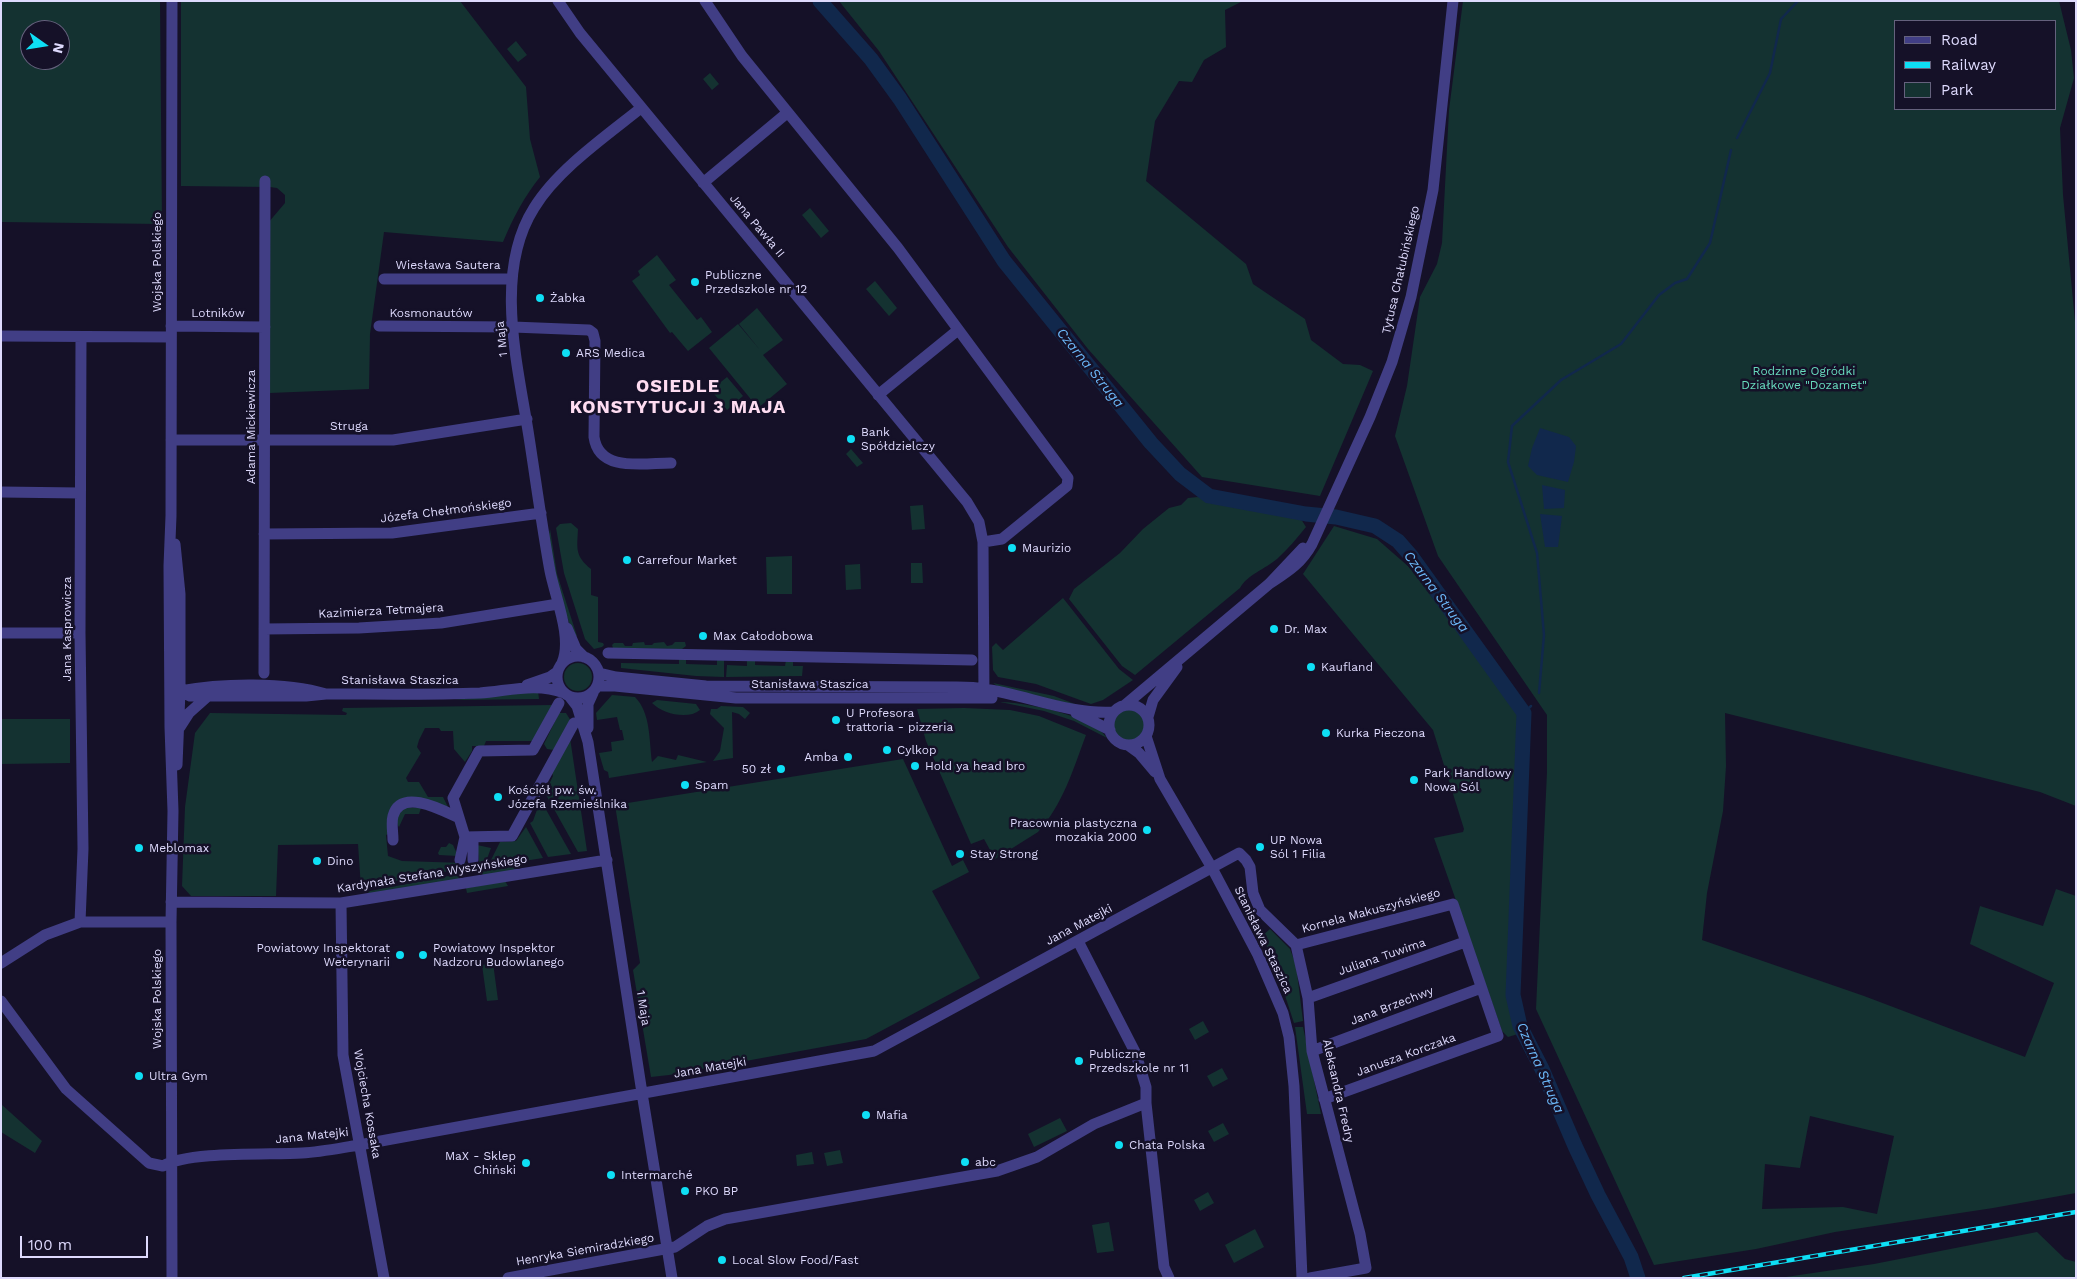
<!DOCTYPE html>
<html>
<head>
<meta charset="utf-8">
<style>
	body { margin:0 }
	#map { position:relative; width:2077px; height:1279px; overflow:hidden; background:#151128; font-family:"Work Sans",sans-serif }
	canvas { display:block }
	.frame { position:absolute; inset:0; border:2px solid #dedafd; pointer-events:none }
	.legend { position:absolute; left:1894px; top:20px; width:162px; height:90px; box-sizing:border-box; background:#151128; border:1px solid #65617d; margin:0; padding:6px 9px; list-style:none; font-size:15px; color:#dedafd }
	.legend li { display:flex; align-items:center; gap:10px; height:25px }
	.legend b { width:25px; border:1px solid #65617d }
	.north { position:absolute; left:20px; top:20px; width:50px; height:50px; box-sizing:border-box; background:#151128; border:1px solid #65617d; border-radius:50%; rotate:103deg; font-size:14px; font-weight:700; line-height:20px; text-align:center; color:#dedafd }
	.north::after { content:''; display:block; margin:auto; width:18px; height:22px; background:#0edff5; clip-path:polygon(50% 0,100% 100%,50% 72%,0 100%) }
	.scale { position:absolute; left:20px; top:1236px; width:128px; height:22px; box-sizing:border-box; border:2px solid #dedafd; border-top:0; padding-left:6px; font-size:15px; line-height:18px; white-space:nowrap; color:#dedafd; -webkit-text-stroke:4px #151128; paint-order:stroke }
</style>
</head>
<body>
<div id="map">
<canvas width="2077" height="1279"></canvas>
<div class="frame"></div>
<ul class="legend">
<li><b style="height:6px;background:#413e85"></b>Road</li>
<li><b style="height:6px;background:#0edff5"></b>Railway</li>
<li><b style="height:14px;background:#143231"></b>Park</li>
</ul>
<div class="north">N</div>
<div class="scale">100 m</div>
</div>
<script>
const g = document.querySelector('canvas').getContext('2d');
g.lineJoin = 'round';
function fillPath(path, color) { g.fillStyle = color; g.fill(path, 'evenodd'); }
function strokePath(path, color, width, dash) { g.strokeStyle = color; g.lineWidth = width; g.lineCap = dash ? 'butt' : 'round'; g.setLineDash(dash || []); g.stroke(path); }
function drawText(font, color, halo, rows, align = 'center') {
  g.font = font + ' "Work Sans",sans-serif'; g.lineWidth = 5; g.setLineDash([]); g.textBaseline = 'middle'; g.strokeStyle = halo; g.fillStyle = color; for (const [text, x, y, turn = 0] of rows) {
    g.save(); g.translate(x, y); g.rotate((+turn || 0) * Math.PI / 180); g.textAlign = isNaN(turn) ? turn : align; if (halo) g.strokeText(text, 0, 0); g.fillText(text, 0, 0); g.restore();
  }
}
const green = new Path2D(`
	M 1,1 L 160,1 L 162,224 L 1,222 ZM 30,30 L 60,30 L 60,60 L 30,60 Z
	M 181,1 L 460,1 L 526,87 L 530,139 L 540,177 C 524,197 513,218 503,242 L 384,232 L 370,334 L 369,389 L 269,393 L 268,223 L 285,203 L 285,195 L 277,188 L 270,187 L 181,186 Z
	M 839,1 L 1243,1 L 1225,10 L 1226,47 L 1204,60 L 1192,82 L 1179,81 L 1155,121 L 1146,181 L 1246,264 L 1253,284 L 1305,319 L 1311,340 L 1343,364 L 1360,365 L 1373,371 L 1320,496 L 1202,477 L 1088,349 L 1008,247 L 879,51 Z
	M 1463,1 L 2059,1 L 2071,50 L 2074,78 L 2060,128 L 2063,195 L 2076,332 L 2076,806 L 2040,792 L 1725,713 L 1726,766 L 1723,811 L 1707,893 L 1702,940 L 1864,996 L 2025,1057 L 2054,983 L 1970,944 L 1980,906 L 2043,926 L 2056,889 L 2076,896 L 2076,1193 L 1993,1208 L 1835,1232 L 1756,1249 L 1654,1265 L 1536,1009 L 1547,772 L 1547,715 L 1438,556 L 1395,436 L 1407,386 L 1420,297 L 1437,264 L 1442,243 L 1449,110 ZM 1896,21 L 2056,21 L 2056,109 L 1896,109 ZM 1810,1116 L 1894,1136 L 1877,1214 L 1843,1207 L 1762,1209 L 1765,1164 L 1800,1168 Z
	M 516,41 L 527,55 L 518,62 L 507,49 Z
	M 710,73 L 719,84 L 712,90 L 703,79 Z
	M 810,208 L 829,231 L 821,238 L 802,215 Z
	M 657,255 L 676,280 L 669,285 L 697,320 L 701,317 L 712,332 L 688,351 L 672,332 L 670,333 L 632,281 L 640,275 L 638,271 Z
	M 875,281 L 897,308 L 889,316 L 866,289 Z
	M 757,308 L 783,340 L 763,355 L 787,384 L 758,408 L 709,348 L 738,324 L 760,350 L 739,324 Z
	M 727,377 L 743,396 L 727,410 L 711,390 Z
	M 851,449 L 863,463 L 857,467 L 846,454 Z
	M 1198,497 L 1212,502 L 1270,511 L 1301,519 L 1306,527 C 1297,538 1288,549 1277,559 C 1265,569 1247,575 1240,588 L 1135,675 L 1122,666 L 1069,599 L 1074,589 L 1120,553 L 1143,529 L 1169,508 L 1181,505 L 1188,498 Z
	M 923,505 L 925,529 L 912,530 L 910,506 Z
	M 571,523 L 578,529 C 577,549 575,556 591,569 L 591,595 L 598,597 L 598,642 L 603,643 L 604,645 L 602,647 L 594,649 L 585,639 L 564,573 L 556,528 L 560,524 Z
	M 1334,526 L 1377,539 L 1409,567 L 1520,713 L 1509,996 L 1518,1034 L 1508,1037 L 1502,1031 L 1434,838 L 1463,832 L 1464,829 L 1433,730 L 1303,574 Z
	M 550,529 L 557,574 L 577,636 L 574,637 C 565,609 543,557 550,529 Z
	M 792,556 L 792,594 L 767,594 L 766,557 Z
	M 911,563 L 922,563 L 923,583 L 911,583 Z
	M 860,564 L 861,589 L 846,590 L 845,565 Z
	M 1063,598 L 1119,669 L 1133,680 L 1103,700 L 1091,704 L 1036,684 L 998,677 L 993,670 L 992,647 L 996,643 L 1003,650 Z
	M 644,642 L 645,645 L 652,645 L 654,643 L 664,642 L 667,646 L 672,645 L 675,642 L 685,642 L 686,646 L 682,649 L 613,648 L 612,645 L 614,643 L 623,643 L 625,646 L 632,646 L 633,643 Z
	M 679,658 L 686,658 L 686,664 L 717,665 L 717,659 L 724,659 L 724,677 L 696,676 L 621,668 L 621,663 L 679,664 Z
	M 747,659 L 755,659 L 755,665 L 785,666 L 786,660 L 793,660 L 793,666 L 803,666 L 802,676 L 726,677 L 727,665 L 747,666 Z
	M564 677a14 14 0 1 1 28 0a14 14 0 1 1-28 0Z
	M 993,683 L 1054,696 L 1080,706 L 1000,688 Z
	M 538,691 L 539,699 L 454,700 Z
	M 612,695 L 635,697 C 651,713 649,741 652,762 L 658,756 L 676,760 L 678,755 L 707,762 L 609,778 L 608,772 L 604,770 L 599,753 L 612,751 L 611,742 L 624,740 L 622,730 L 620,730 L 617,717 L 597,720 L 596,713 Z
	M 657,700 L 696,704 L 700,710 C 688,720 663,714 652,703 Z
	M 1000,702 C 1025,702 1094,716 1107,738 L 1074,721 L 1044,711 Z
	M 552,705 L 533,741 L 486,741 L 484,746 L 472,746 L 472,751 L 465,762 L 454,749 L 453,731 L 441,731 L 439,728 L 425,728 L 419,740 L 417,747 L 421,753 L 406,778 L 408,782 L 419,782 L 428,797 L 443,797 L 450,811 L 405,802 L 389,834 L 386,835 L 388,856 L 402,861 L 465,863 L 470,867 L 361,888 L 358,844 L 278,845 L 276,896 L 191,896 L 182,886 L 185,807 L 195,733 L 210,713 L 346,715 L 347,713 L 342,711 L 343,708 Z
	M 721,706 L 743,707 L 750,713 L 745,719 L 739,714 L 732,712 L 733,758 L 713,761 L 720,751 L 724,728 L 710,714 L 711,709 L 717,709 Z
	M 964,708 L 1010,710 L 1039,716 L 1086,735 C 1073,770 1063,804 1038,832 L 995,859 L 984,839 L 971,844 L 926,741 L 917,709 Z
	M1113 725a16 16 0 1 1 32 0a16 16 0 1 1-32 0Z
	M 559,713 L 566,713 L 571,721 L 554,750 L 547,749 L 544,744 Z
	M 1,719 L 70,719 L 70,763 L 1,764 Z
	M 570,738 L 587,851 L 578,852 L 545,793 L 553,776 L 551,770 Z
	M 903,759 L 952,866 L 963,860 L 969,872 L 932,891 L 980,978 L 866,1039 L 669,1075 L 651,1077 L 633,970 L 640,963 L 615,805 Z
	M 539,804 L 544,806 L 571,854 L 548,857 L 530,823 L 533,821 Z
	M 404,807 L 421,808 L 419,814 L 405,814 L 399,827 L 395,821 Z
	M 526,827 L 543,858 L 492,866 L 490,862 L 500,842 L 516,841 Z
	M 449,843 L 453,845 L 458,856 L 439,855 L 438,853 L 441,847 L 446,847 Z
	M 477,845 L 491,848 L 484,867 L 480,867 Z
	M 515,865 L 518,870 L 484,876 L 480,871 Z
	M 459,874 L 459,880 L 364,896 L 370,891 Z
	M 505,881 L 508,886 L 467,893 L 466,888 Z
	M 1270,929 L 1290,949 L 1296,965 L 1303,1021 L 1294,1023 L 1275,965 L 1262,936 Z
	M 493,963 L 498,1000 L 487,1001 L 482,965 Z
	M 1203,1021 L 1209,1032 L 1195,1040 L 1189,1029 Z
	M 1295,1027 L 1303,1027 L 1321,1114 L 1307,1114 Z
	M 1222,1068 L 1228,1079 L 1213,1087 L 1207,1076 Z
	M 1,1104 L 42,1141 L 35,1153 L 1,1132 Z
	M 1060,1118 L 1067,1131 L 1034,1147 L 1028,1134 Z
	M 1223,1123 L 1229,1134 L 1214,1142 L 1208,1131 Z
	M 840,1150 L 843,1163 L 827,1166 L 824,1153 Z
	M 812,1152 L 814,1164 L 797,1166 L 796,1155 Z
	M 1208,1192 L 1214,1203 L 1200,1211 L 1194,1200 Z
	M 1109,1222 L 1114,1251 L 1097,1253 L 1092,1225 Z
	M 1255,1229 L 1264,1247 L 1234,1263 L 1225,1245 Z
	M 2037,1232 L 2065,1259 L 2076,1262 L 2076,1278 L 1779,1278 L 1874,1264 Z`);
const water = new Path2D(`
	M 1540,428 L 1569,437 L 1576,446 L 1574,462 L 1568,482 L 1537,475 L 1528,466 L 1532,448 Z
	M 1542,485 L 1565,490 L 1564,508 L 1544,509 Z
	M 1540,514 L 1562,516 L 1558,547 L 1545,547 Z`);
const stream = new Path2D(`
	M 1737,138 L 1770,73 L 1781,19 L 1798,1
	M 1539,693 L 1544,635 L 1537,553 L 1508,462 L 1512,426 L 1561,380 L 1621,344 L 1659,295 L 1675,283 L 1687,279 L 1710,243 L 1731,150
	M 1524,713 L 1531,706`);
const river = new Path2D(`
	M 820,1 L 871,59 L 900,99 L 1004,261 L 1151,443 L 1180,474 L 1209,496 L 1306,514 L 1336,517 L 1375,526 L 1398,541 L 1412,557 L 1524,713 L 1513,995 L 1520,1026 L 1542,1069 L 1575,1146 L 1598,1195 L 1631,1257 L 1638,1278`);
const minor = new Path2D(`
	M 172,1 L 171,516 L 169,566 L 170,727 L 173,811 L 171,922 L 172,1278
	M 558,1 L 580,33 L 967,502 L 979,522 L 983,542 L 984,698
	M 705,1 L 742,56 L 898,248 L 1068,478 L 1067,486 L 1002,539 L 983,542
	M 703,183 L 787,113
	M 384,279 L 512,279
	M 171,326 L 265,327
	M 379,326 L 513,327 L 589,330 L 593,333 L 595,341 L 594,437 C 599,473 644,463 671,463
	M 1,336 L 171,337
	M 878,395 L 958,330
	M 171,440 L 393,440 L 527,419
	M 1,492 L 80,493
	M 264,534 L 392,533 L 541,513
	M 175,544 L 180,594 L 180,691 L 177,765
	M 1269,584 C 1287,572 1301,564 1312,544 L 1370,417 L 1392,362 L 1411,297 L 1433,190 L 1453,1
	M 567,628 L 576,649 L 584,657
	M 264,629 L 359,628 L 441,623 L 558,604
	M 1,633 L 80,633
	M 608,653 L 972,660
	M557 677a21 21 0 1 1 42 0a21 21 0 1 1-42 0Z
	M 562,663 C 573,638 555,597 550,571 C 542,527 536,482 529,437 C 518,365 493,273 534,208 C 557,170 606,136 641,108
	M 264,673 L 265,181
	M 599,673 L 616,677 L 706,686 L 957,687 C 966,687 975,687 984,689 C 1027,695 1070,715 1114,712
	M 527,685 L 550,677 L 557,672
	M 598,686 L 615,686 L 736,698 L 992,698
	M 326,694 C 377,694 429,695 480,693 C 508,691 537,682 564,693
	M 570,697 L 577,706 L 588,742 L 642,1093 L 672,1278
	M1109 725a20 20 0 1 1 40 0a20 20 0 1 1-40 0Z
	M 1125,705 L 1269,584 L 1303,548
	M 170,706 L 180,691 C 222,683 285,682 326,694 L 306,696 L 190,696 L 180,691 L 170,674
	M 1076,713 L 1110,730
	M 1148,717 L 1153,700 L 1177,667
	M 180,727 L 189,713 L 207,697
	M 588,728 L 588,704 L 593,693
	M 1146,736 L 1160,779 L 1212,868 L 1258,955 L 1283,1013 L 1289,1037 L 1294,1086 L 1302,1278
	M 1128,745 L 1139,753 L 1155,772
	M 465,837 L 512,836 L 574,723
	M 473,837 L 473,860
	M 393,840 C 393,832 391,823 393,816 C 401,787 444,811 459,818
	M 460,860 L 465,837 L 453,798 L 479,751 L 533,750 L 559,703
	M 171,902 L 341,903 L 607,860
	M 341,903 L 343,1055 L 384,1278
	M 80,922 L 83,849 L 80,633 L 81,337
	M 1078,941 L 1136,1054 L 1146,1087 L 1146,1103 L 1164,1267 L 1169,1278
	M 1296,945 L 1453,904 L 1498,1036 L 1324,1099
	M 1,963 L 45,935 L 80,922 L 171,922
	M 1308,998 L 1465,942
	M 1,1001 L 66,1089 L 149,1163 L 163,1166 C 188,1151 269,1155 302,1153 C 321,1152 340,1148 359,1145 L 874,1051 L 1239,853 L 1246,860 L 1250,867 L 1253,893 L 1260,910 L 1296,945 L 1308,998 L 1312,1051 L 1360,1234 L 1366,1268 L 1310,1278
	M 1312,1051 L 1481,988
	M 508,1278 L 675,1247 L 707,1226 L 725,1219 L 997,1171 L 1037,1157 L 1094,1124 L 1146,1103`);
const rail = new Path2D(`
	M 1684,1278 L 2076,1212`);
const markers = [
	[695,282,5,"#0edff5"],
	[540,298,5,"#0edff5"],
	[566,353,5,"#0edff5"],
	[851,439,5,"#0edff5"],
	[1012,548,5,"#0edff5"],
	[627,560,5,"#0edff5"],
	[1274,629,5,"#0edff5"],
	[703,636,5,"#0edff5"],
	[1311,667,5,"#0edff5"],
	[836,720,5,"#0edff5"],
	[1326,733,5,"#0edff5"],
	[887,750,5,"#0edff5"],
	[848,757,5,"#0edff5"],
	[915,766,5,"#0edff5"],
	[781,769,5,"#0edff5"],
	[1414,780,5,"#0edff5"],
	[685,785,5,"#0edff5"],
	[498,797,5,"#0edff5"],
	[1147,830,5,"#0edff5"],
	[1260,847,5,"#0edff5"],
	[139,848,5,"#0edff5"],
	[960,854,5,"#0edff5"],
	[317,861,5,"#0edff5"],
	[400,955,5,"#0edff5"],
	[423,955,5,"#0edff5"],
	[1079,1061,5,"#0edff5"],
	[139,1076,5,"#0edff5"],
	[866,1115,5,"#0edff5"],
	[1119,1145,5,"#0edff5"],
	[965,1162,5,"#0edff5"],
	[526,1163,5,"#0edff5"],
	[611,1175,5,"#0edff5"],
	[685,1191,5,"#0edff5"],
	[722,1260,5,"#0edff5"]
];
const streetNames = [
	["Jana Pawła II",757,226,50],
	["Wojska Polskiego",157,262,-90],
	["Wiesława Sautera",448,265],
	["Tytusa Chałubińskiego",1401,270,-77],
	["Lotników",218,313],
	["Kosmonautów",431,313],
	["1 Maja",502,339,-96],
	["Struga",349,426],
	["Adama Mickiewicza",251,427,-90],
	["Józefa Chełmońskiego",446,511,-7],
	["Kazimierza Tetmajera",381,611,-3],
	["Jana Kasprowicza",67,629,-90],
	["Stanisława Staszica",400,680],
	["Stanisława Staszica",810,684],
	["Kardynała Stefana Wyszyńskiego",432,874,-9],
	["Kornela Makuszyńskiego",1371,911,-15],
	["Jana Matejki",1079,925,-28],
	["Stanisława Staszica",1263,940,64],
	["Juliana Tuwima",1382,957,-19],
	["Wojska Polskiego",157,999,-90],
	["Jana Brzechwy",1392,1006,-21],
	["1 Maja",643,1008,81],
	["Janusza Korczaka",1406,1055,-20],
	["Jana Matejki",710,1068,-10],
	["Aleksandra Fredry",1338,1091,77],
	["Wojciecha Kossaka",367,1104,80],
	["Jana Matejki",312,1136,-6],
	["Henryka Siemiradzkiego",585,1250,-10]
];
const poiNames = [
	["Publiczne",705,275],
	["Przedszkole nr 12",705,289],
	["Żabka",550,298],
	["ARS Medica",576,353],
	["Bank",861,432],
	["Spółdzielczy",861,446],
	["Maurizio",1022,548],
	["Carrefour Market",637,560],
	["Dr. Max",1284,629],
	["Max Całodobowa",713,636],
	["Kaufland",1321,667],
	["U Profesora",846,713],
	["trattoria - pizzeria",846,727],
	["Kurka Pieczona",1336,733],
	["Cylkop",897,750],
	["Amba",838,757,"right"],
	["Hold ya head bro",925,766],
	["50 zł",771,769,"right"],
	["Park Handlowy",1424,773],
	["Nowa Sól",1424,787],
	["Spam",695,785],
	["Kościół pw. św.",508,790],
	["Józefa Rzemieślnika",508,804],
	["Pracownia plastyczna",1137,823,"right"],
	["mozakia 2000",1137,837,"right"],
	["UP Nowa",1270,840],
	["Sól 1 Filia",1270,854],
	["Meblomax",149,848],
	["Stay Strong",970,854],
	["Dino",327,861],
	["Powiatowy Inspektorat",390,948,"right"],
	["Weterynarii",390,962,"right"],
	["Powiatowy Inspektor",433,948],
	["Nadzoru Budowlanego",433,962],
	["Publiczne",1089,1054],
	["Przedszkole nr 11",1089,1068],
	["Ultra Gym",149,1076],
	["Mafia",876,1115],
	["Chata Polska",1129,1145],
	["MaX - Sklep",516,1156,"right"],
	["Chiński",516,1170,"right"],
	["abc",975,1162],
	["Intermarché",621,1175],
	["PKO BP",695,1191],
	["Local Slow Food/Fast",732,1260]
];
const parkNames = [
	["Rodzinne Ogródki",1804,371],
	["Działkowe \"Dozamet\"",1804,385]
];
const waterNames = [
	["Czarna Struga",1090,368,51],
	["Czarna Struga",1436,592,53],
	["Czarna Struga",1540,1068,66]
];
const districtNames = [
	["OSIEDLE",678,387],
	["KONSTYTUCJI 3 MAJA",678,408]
];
fillPath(green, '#143231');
fillPath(water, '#11284c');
strokePath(stream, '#11284c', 2.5);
strokePath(river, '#11284c', 15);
strokePath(minor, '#413e85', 11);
strokePath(rail, '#0edff5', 4.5);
strokePath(rail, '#151128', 2.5, [8]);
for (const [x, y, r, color] of markers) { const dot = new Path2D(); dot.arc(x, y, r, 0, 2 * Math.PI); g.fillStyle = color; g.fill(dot); strokePath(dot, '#151128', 2); }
drawText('12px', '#dedafd', '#151128', streetNames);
drawText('12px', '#dedafd', '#151128', poiNames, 'left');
drawText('12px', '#68dcbe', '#151128', parkNames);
drawText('italic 14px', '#6cb8f9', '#151128', waterNames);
g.letterSpacing = '1px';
drawText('bold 18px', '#fedcf1', '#151128', districtNames);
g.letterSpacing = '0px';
</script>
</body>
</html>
